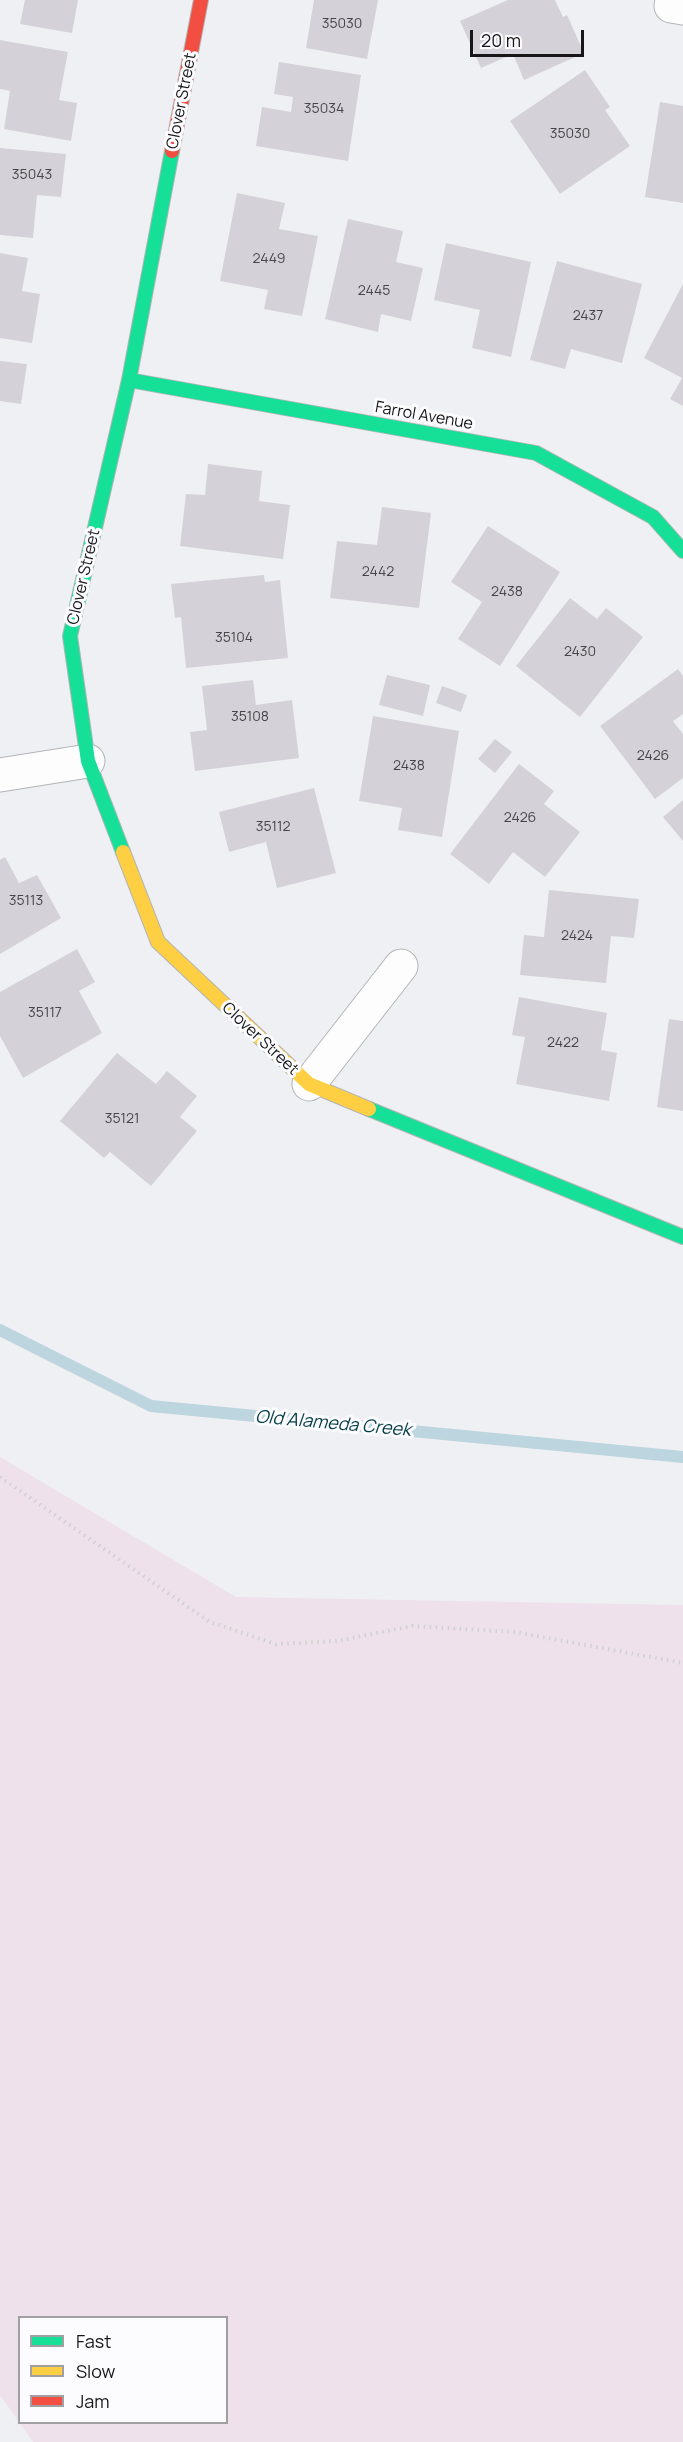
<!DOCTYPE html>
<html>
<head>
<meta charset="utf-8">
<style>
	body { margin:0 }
	#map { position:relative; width:683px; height:2442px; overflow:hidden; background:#eff0f4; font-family:Manrope,sans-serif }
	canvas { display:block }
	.legend { position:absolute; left:18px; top:2316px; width:210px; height:108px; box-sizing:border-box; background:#fcfcfe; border:2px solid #a0a0a3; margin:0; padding:8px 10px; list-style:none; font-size:18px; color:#17171a }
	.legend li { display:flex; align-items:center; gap:12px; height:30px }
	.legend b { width:30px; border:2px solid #a0a0a3 }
	.scale { position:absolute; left:470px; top:30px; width:114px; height:27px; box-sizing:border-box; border:3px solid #17171a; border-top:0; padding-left:8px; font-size:18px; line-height:21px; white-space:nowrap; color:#17171a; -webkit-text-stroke:4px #fcfcfe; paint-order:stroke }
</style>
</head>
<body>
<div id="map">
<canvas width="683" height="2442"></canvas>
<ul class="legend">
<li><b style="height:8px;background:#16e098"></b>Fast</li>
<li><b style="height:8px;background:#ffcf43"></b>Slow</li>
<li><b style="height:8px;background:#f24e42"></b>Jam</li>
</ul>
<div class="scale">20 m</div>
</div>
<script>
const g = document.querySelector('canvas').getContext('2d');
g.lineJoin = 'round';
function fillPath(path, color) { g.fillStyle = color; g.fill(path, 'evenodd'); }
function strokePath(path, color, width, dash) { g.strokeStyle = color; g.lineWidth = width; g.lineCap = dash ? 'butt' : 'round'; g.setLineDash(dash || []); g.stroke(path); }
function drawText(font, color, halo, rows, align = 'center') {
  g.font = font + ' Manrope,sans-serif'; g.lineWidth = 6; g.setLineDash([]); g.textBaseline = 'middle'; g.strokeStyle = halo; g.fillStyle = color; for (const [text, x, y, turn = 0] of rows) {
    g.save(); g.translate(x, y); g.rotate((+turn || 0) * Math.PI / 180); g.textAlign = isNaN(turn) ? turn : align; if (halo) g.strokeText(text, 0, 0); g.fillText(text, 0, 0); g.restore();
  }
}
const green = new Path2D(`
	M 0,1457 L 236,1597 L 683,1605 L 683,2442 L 33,2442 L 0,2395 ZM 20,2318 L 226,2318 L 226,2422 L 20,2422 Z`);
const stream = new Path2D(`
	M 0,1330 L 151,1406 L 683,1457`);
const building = new Path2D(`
	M 25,0 L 78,0 L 72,33 L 20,24 Z
	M 314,0 L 378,0 L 367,59 L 306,48 Z
	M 508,0 L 555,0 L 563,17 L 567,15 L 584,53 L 524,80 L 513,54 L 481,68 L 460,21 Z
	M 0,40 L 68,52 L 59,100 L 77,103 L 71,141 L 4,129 L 10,91 L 0,89 Z
	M 279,62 L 361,75 L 348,161 L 256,146 L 262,107 L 291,112 L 293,97 L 274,94 Z
	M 585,70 L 610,107 L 605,110 L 630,146 L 560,194 L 510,121 Z
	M 660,102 L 683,106 L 683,203 L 645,197 Z
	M 0,148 L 66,154 L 61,197 L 37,195 L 33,238 L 0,235 Z
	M 237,193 L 285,203 L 279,229 L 318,236 L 302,316 L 264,309 L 268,290 L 220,281 Z
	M 348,219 L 403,231 L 396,262 L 423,268 L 411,321 L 381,314 L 378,332 L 325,319 Z
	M 446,243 L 531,262 L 511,357 L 472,348 L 480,310 L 434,300 Z
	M 0,253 L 28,258 L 22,291 L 40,294 L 32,343 L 0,338 Z
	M 557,261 L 642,284 L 622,363 L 571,349 L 565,369 L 530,360 Z
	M 683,284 L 683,406 L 670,399 L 682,378 L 644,358 Z
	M 0,361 L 27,364 L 21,404 L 0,401 Z
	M 208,464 L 262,471 L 259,501 L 290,505 L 283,559 L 180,546 L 186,494 L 205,495 Z
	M 382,507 L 431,513 L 419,608 L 330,598 L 337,541 L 377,545 Z
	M 488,526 L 560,572 L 500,666 L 458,639 L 482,602 L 451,582 Z
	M 264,575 L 265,582 L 280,580 L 288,658 L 186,668 L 181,617 L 175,618 L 171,584 Z
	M 570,598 L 597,619 L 606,608 L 643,637 L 580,717 L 516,666 Z
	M 678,669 L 683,676 L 683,714 L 673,721 L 683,734 L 683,778 L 655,799 L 600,726 Z
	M 387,675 L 430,685 L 423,716 L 379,705 Z
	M 253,680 L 256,705 L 292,700 L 299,758 L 195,771 L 190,732 L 207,730 L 202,686 Z
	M 442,686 L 467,695 L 461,712 L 436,703 Z
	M 373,716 L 459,731 L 442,837 L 398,830 L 402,808 L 359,801 Z
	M 495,739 L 512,752 L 495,773 L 478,759 Z
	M 519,764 L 554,791 L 544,804 L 580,832 L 545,877 L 513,852 L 489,884 L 450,854 Z
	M 314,788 L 336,873 L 277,888 L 266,842 L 229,852 L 219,812 Z
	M 683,800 L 683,841 L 663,817 Z
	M 5,857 L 19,883 L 37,875 L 61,918 L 0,954 L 0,860 Z
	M 549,890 L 639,899 L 634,938 L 611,936 L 606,983 L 520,975 L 524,935 L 544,937 Z
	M 77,949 L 95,982 L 79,991 L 102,1033 L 23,1078 L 0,1036 L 0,992 Z
	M 519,997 L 607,1013 L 601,1050 L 617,1053 L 609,1101 L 516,1084 L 525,1037 L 512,1035 Z
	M 669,1019 L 683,1021 L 683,1111 L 657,1107 Z
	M 117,1053 L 156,1084 L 167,1071 L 197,1096 L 180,1117 L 197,1131 L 151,1186 L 110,1152 L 104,1158 L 60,1121 Z`);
const path = new Path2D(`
	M 0,1477 L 210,1622 L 276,1644 L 337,1641 L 412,1626 L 515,1632 L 683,1663`);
const street = new Path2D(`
	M 672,0 L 671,6 L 683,8
	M 0,775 L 88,761
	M 309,1084 L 401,966`);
const fast = new Path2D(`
	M 129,380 L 536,453 L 653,517 L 683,551
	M 123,852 L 88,761 L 70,636 L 129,380 L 172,151
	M 369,1109 L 683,1237`);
const slow = new Path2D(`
	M 123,852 L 158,942 L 309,1084 L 369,1109`);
const jam = new Path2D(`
	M 172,151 L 201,0`);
const numberNames = [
	["35030",342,24],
	["35034",324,109],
	["35030",570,134],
	["35043",32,175],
	["2449",269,259],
	["2445",374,291],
	["2437",588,316],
	["2442",378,572],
	["2438",507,592],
	["35104",234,638],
	["2430",580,652],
	["35108",250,717],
	["2426",653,756],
	["2438",409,766],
	["2426",520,818],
	["35112",273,827],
	["35113",26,901],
	["2424",577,936],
	["35117",45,1013],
	["2422",563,1043],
	["35121",122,1119]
];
const streetNames = [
	["Clover Street",182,101,-79],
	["Farrol Avenue",424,416,10],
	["Clover Street",84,577,-77],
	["Clover Street",260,1039,43]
];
const waterNames = [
	["Old Alameda Creek",333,1424,5]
];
fillPath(green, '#eee1ec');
strokePath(stream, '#bcd5de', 12);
fillPath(building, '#d4d2d8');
strokePath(street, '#b3b4b6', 35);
strokePath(fast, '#b3b4b6', 16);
strokePath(slow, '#b3b4b6', 16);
strokePath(jam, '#b3b4b6', 16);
strokePath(path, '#d1d1d1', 4, [1.5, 4.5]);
strokePath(street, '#fdfdfd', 33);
strokePath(fast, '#16e098', 14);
strokePath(slow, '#ffcf43', 14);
strokePath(jam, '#f24e42', 14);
drawText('14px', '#46464a', null, numberNames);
drawText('16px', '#17171a', '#fcfcfe', streetNames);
drawText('italic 18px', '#053d49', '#fcfcfe', waterNames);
</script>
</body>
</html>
